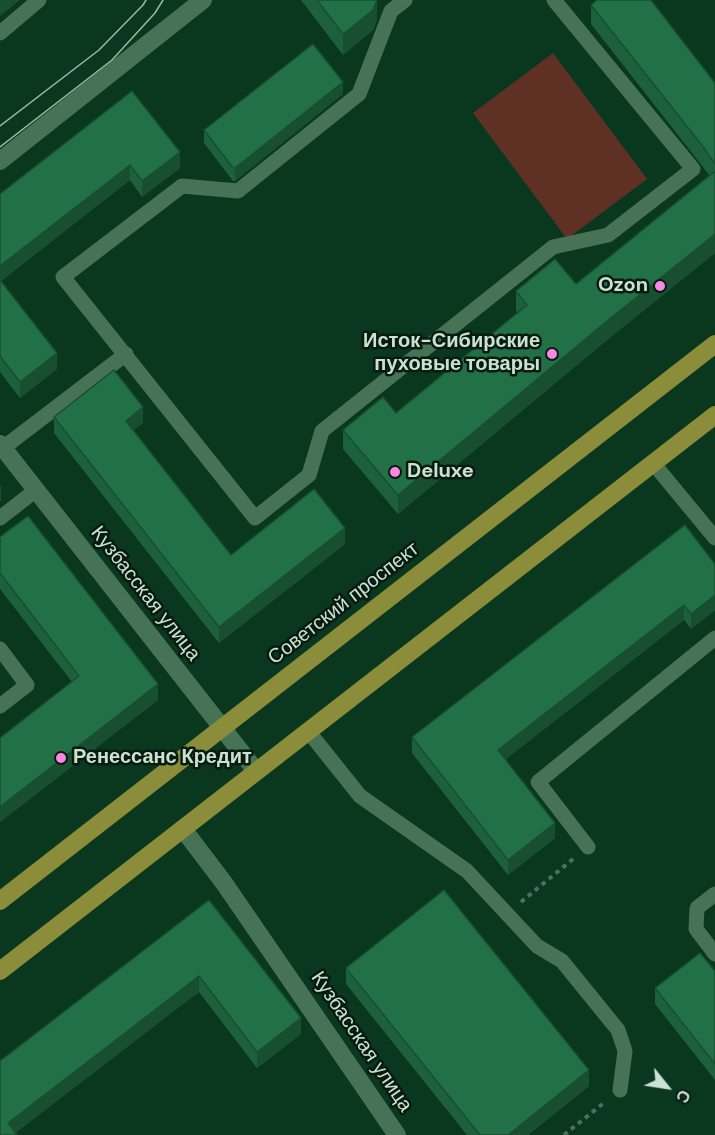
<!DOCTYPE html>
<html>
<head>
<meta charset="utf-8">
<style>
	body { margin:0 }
	#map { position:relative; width:715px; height:1135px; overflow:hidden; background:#09381f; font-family:"DM Sans",sans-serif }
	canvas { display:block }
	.north { position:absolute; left:637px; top:1057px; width:60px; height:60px; -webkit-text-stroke:4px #081b10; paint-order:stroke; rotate:120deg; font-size:16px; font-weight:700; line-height:24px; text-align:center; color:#cbe2d2 }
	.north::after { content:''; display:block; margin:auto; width:21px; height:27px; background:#cbe2d2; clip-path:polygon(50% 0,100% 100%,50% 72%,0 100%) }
</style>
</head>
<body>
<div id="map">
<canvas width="715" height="1135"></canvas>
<div class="north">С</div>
</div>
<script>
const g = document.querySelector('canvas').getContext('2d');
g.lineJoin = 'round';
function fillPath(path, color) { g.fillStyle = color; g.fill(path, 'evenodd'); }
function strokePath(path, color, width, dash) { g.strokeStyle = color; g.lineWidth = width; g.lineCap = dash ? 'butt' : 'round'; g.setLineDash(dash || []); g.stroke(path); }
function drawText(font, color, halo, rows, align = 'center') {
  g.font = font + ' "DM Sans",sans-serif'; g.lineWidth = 5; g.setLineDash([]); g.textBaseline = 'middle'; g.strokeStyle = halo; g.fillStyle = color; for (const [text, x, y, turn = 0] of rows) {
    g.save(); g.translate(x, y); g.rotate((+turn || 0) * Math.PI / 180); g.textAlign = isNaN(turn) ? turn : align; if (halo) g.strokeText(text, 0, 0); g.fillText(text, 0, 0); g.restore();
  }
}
const green = new Path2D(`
	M 553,53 L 647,179 L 567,239 L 473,113 Z`);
const path = new Path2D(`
	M 521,902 L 573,859
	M 564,1135 L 605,1102`);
const lane = new Path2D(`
	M 405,0 L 391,11 L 359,94 L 238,191 L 182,186 L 63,277 L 255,518 L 309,475 L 322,431 L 553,247 L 608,235 L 693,169 L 554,0
	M 0,33 L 39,0
	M 3,448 L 126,354
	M 653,463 L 715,538
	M 0,518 L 36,490
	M 0,649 L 27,685 L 0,706
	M 308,731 L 360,796 L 467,871 L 537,946 L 562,961 L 618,1030 L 625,1051 L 620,1090
	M 588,847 L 538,782 L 715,638
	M 715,894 L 697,908 L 696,929 L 715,954`);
const street = new Path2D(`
	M 0,161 L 203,0
	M 0,444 L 256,771
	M 183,829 L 224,883 L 397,1135`);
const primary = new Path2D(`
	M 0,901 L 715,344
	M 0,971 L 715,415`);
const tram = new Path2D(`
	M 0,126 L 99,50 L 143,5 L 146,0
	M 0,147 L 112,60 L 155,13 L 163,0`);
const wall = new Path2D(`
	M 301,0 L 379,0 L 377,1 L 377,20 L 373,30 L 343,55 Z
	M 591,5 L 715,83 L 715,253 L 607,340 L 398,514 L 343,449 L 343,430 L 396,413 L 518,313 L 516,311 L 516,291 L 576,284 L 710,176 L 591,24 Z
	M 132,91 L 180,168 L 142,197 L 130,180 L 1,281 L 57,369 L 20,398 L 0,372 L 0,194 Z
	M 343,94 L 235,181 L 233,181 L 204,143 L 204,130 Z
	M 54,417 L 143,423 L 133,430 L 231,555 L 345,544 L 219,643 L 54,433 Z
	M 0,537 L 158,700 L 0,822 L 0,738 L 72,682 L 0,589 Z
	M 715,564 L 715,610 L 691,629 L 684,620 L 506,759 L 555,838 L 508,875 L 412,753 L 412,737 Z
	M 209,900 L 301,1034 L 257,1068 L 199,992 L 0,1135 Z
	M 346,968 L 589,1086 L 528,1135 L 467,1135 L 346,984 Z
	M 715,971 L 715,1080 L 655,1004 L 655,988 Z`);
const shadedWall = new Path2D(`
	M 1,0 L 20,0 L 0,16 L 0,1 Z
	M 368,0 L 379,0 L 377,1 L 377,20 L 373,30 L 343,55 L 343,34 Z
	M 343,82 L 343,94 L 235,181 L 235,168 Z
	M 180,152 L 180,168 L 142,197 L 142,181 Z
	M 130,165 L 130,180 L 0,281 L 0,266 Z
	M 715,234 L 715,253 L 607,340 L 398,514 L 398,495 L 607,321 Z
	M 57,353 L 57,369 L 20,398 L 20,382 Z
	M 143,407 L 143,423 L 126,436 L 126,421 Z
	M 1,485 L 1,501 L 0,502 L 0,486 Z
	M 345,528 L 345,544 L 219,643 L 219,627 Z
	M 715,595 L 715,610 L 691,629 L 691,614 Z
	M 684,605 L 684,620 L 498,765 L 498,750 Z
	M 158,684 L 158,700 L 0,822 L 0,807 Z
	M 555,823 L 555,838 L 508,875 L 508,860 Z
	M 199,976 L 199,992 L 13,1135 L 8,1123 Z
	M 301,1018 L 301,1034 L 257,1068 L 257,1052 Z
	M 589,1070 L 589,1086 L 528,1135 L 508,1135 Z`);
const building = new Path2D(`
	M 317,0 L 377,0 L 373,10 L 343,34 Z
	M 597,0 L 651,0 L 715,83 L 715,164 L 701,144 L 591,5 Z
	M 313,44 L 343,82 L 235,168 L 233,168 L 204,130 Z
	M 132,91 L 180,152 L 142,181 L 130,165 L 0,266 L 0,194 Z
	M 715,171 L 715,234 L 607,321 L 398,495 L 343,430 L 383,397 L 396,413 L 527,305 L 516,291 L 555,259 L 576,284 Z
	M 0,280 L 57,353 L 20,382 L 0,356 Z
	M 114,370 L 143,407 L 126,421 L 231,555 L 314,489 L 345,528 L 219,627 L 54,417 Z
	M 28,516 L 158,684 L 0,807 L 0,738 L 79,676 L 0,573 L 0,537 Z
	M 685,525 L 715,564 L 715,595 L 691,614 L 684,605 L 498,750 L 555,823 L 508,860 L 412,737 Z
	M 444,890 L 589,1070 L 508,1135 L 480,1135 L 346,968 Z
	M 209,900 L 301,1018 L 257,1052 L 199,976 L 8,1123 L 17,1135 L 0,1135 L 0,1061 Z
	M 700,953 L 715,971 L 715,1064 L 655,988 Z`);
const markers = [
	[660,286,6,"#fc86e4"],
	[552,354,6,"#fc86e4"],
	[395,472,6,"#fc86e4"],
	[61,758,6,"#fc86e4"]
];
const poiNames = [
	["Ozon",648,286],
	["Исток-Сибирские",540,342],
	["пуховые товары",540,365],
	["Deluxe",407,472,"left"],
	["Ренессанс Кредит",73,758,"left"]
];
const streetNames = [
	["Кузбасская улица",145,594,52],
	["Советский проспект",344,604,-38],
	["Кузбасская улица",361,1042,56]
];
fillPath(green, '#5f3125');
strokePath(path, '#4a715b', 4, [4.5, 4.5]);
strokePath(lane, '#467256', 15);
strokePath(street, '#467256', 18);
strokePath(primary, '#8c8d3b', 18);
strokePath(tram, '#9cb8a6', 1.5);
fillPath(wall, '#1d613c');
fillPath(shadedWall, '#184f31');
fillPath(building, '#227146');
strokePath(building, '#184f31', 1.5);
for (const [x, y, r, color] of markers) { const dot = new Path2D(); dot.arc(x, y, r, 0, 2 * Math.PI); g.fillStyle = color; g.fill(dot); strokePath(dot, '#081b10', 2); }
drawText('bold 20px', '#cbe2d2', '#081b10', poiNames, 'right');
drawText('20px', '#cbe2d2', '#081b10', streetNames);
</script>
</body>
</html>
